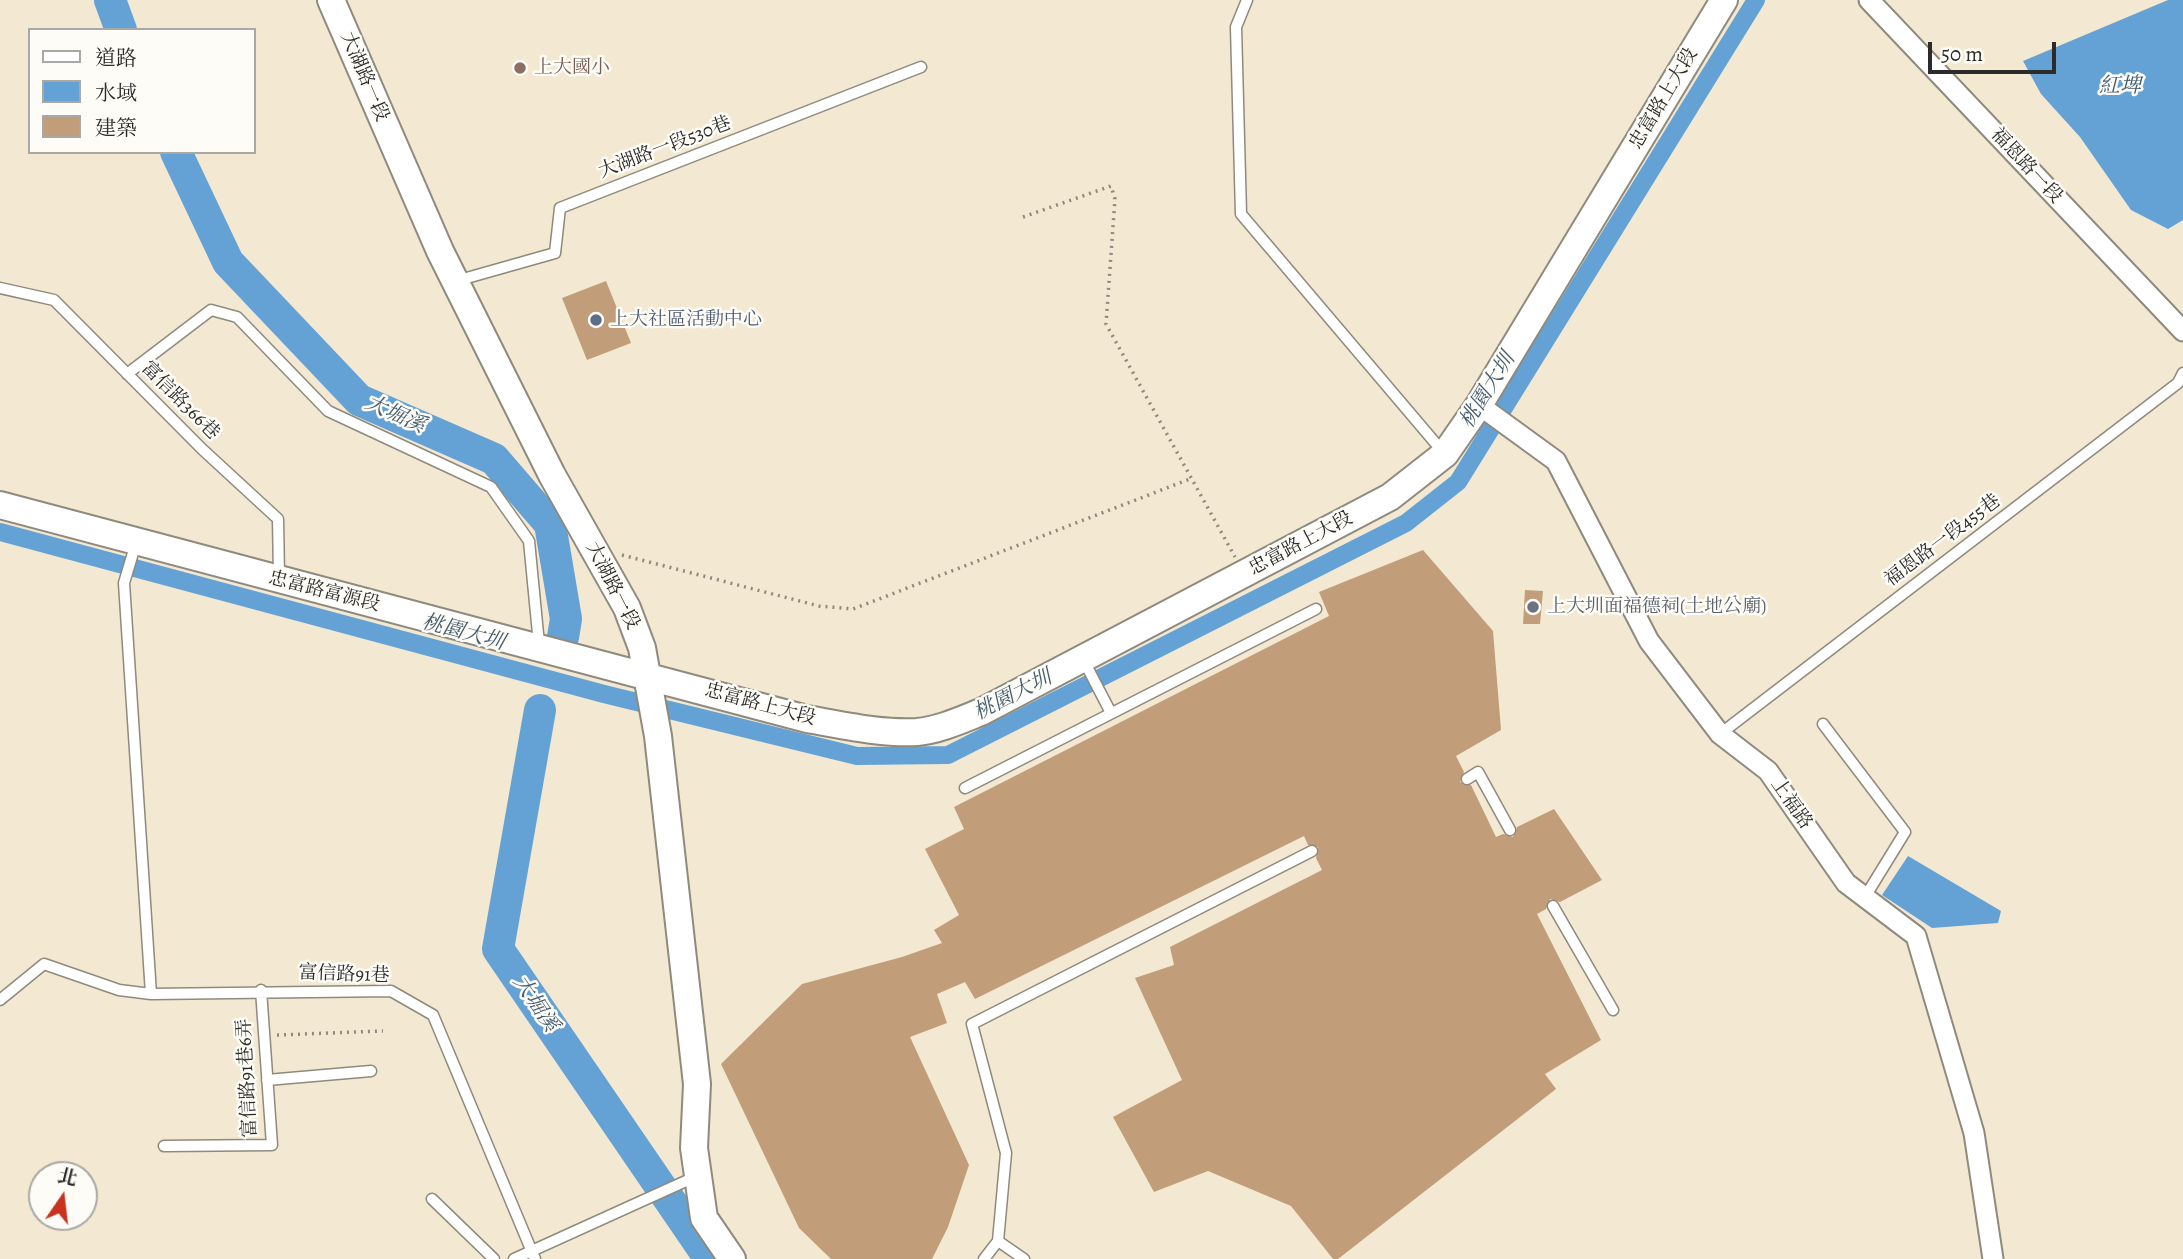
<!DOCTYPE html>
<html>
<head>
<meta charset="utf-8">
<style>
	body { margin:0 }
	#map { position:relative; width:2183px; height:1259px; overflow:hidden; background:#f3e8d1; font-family:Alegreya,"Noto Serif TC",serif }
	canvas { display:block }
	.legend { position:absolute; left:28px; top:28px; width:228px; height:126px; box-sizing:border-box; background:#fdfcf7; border:2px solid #a9a8a5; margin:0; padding:9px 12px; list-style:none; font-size:21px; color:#2b2b2b }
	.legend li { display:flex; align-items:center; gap:14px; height:35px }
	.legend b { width:35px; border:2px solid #a9a8a5 }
	.north { position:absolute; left:28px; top:1161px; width:70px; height:70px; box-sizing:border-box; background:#fdfcf7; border:2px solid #a9a8a5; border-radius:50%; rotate:14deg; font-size:19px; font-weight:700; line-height:28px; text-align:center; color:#2b2b2b }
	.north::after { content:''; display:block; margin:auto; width:24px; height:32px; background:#c8321e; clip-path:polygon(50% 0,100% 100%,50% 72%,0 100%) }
	.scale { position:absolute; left:1928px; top:42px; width:128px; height:32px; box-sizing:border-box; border:4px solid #2b2b2b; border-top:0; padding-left:9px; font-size:21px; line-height:24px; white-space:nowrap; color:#2b2b2b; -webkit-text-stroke:5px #fdfcf7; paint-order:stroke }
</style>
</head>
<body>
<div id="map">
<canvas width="2183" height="1259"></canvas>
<ul class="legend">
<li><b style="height:9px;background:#fff"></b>道路</li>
<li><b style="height:19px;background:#64a2d6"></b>水域</li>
<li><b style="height:19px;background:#c19e79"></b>建築</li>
</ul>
<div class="north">北</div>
<div class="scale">50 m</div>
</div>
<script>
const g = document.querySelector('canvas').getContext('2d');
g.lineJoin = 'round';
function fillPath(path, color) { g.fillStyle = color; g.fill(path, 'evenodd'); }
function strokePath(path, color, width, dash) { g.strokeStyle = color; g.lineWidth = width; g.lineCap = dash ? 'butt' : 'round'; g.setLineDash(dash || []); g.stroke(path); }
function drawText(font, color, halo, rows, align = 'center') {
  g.font = font + ' Alegreya,"Noto Serif TC",serif'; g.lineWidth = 5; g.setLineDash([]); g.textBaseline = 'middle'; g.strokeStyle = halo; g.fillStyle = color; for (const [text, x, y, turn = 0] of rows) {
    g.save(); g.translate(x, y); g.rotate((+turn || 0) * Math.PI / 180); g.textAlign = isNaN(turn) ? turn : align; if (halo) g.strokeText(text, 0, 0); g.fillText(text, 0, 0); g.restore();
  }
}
const water = new Path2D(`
	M 2168,0 L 2183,0 L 2183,220 L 2168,229 L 2131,210 L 2080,137 L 2041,94 L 2023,61 Z
	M 1908,856 L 2001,911 L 1998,923 L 1932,928 L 1882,895 Z`);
const canal = new Path2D(`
	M 0,532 L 604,694 L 857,756 L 948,755 L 1406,523 L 1458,482 L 1756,0`);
const river = new Path2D(`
	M 110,0 L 121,30
	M 176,152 L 228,262 L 359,400 L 494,459 L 550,524 L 566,619 L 563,637
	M 540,710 L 498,949 L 710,1259`);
const building = new Path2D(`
	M 606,281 L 631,343 L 587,360 L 562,298 Z
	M 1423,550 L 1493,631 L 1501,730 L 1456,756 L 1464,772 L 1460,782 L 1471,785 L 1496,837 L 1503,834 L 1513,837 L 1517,827 L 1554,809 L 1602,880 L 1560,902 L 1550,899 L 1546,909 L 1537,914 L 1601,1040 L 1545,1074 L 1556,1089 L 1338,1259 L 1333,1259 L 1291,1206 L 1208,1171 L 1154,1192 L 1113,1117 L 1182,1080 L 1135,978 L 1174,965 L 1170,947 L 1322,870 L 1316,858 L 1318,847 L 1308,845 L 1304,836 L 975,999 L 965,982 L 937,994 L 947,1023 L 910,1037 L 969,1165 L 948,1227 L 932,1259 L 831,1259 L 799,1228 L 721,1064 L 802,984 L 902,957 L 942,943 L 934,930 L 959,915 L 925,849 L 964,829 L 954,807 L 1329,616 L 1319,592 Z
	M 1525,590 L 1543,591 L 1540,624 L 1523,624 Z`);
const path = new Path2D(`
	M 1023,217 L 1111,186 L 1115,199 L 1106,324 L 1235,557
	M 622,555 L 819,606 L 853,609 L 1190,479
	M 277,1035 L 383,1031`);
const lane = new Path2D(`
	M 1247,0 L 1236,27 L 1241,214 L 1443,452
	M 456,281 L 555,253 L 560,208 L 921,67
	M 0,288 L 54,300 L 202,449 L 278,519 L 279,576
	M 127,374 L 211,310 L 237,317 L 328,411 L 491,487 L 529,541 L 539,644
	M 136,543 L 124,583 L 151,994
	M 1084,661 L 1111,713
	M 1823,724 L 1905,832 L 1865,897
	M 1720,734 L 2178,383 L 2183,373
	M 1467,779 L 1478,772 L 1510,830
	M 965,788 L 1316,609
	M 1553,906 L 1613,1010
	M 0,1000 L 44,964 L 119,990 L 151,994 L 391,991 L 433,1015 L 535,1259
	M 267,1080 L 371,1071
	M 164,1146 L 272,1145 L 261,990
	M 432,1199 L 494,1259
	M 998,1241 L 1006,1153 L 972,1024 L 1312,851
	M 514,1259 L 697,1176
	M 984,1259 L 998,1241 L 1024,1259`);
const street = new Path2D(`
	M 1869,0 L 2183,331
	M 1479,405 L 1556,461 L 1649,641 L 1720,734 L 1768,771 L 1846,883 L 1916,936 L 1974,1133 L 1993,1259`);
const secondary = new Path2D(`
	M 331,0 L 440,251 L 552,475 L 627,608 L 642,648 L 658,736 L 697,1084 L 694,1148 L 704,1218 L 732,1259
	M 0,505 L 807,719 C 843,725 880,734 917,732 C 939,730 961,720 981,712 L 1390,497 L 1445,454 L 1479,405 L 1724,0`);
const markers = [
	[520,68,7,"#8d6e63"],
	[596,320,7,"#5c6f8a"],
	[1533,607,7,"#6b7280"]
];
const educationNames = [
	["上大國小",534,68]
];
const streetNames = [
	["大湖路一段",364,77,67],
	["忠富路上大段",1664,99,-59],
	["大湖路一段530巷",665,148,-21],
	["福恩路一段",2026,166,47],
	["富信路366巷",180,401,45],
	["福恩路一段455巷",1943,541,-37],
	["忠富路上大段",1301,544,-28],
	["大湖路一段",612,586,63],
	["忠富路富源段",324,592,14],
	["忠富路上大段",760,705,15],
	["上福路",1791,804,55],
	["富信路91巷",344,975,2],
	["富信路91巷6弄",248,1078,-93]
];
const serviceNames = [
	["上大社區活動中心",610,320]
];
const worshipNames = [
	["上大圳面福德祠(土地公廟)",1547,607]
];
const waterNames = [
	["紅埤",2120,87],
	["桃園大圳",1488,391,-58],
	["大堀溪",395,415,24],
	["桃園大圳",463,633,15],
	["桃園大圳",1013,696,-27],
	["大堀溪",535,1004,56]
];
fillPath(water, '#64a2d6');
strokePath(canal, '#64a2d6', 18);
strokePath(river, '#64a2d6', 32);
fillPath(building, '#c19e79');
strokePath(lane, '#8f8a7e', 13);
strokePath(street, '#8f8a7e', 23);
strokePath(secondary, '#8f8a7e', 30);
strokePath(path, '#8f8a7e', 3.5, [2, 5]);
strokePath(lane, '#fff', 10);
strokePath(street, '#fff', 19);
strokePath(secondary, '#fff', 26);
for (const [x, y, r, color] of markers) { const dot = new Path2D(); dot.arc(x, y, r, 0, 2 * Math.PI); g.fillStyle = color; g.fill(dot); strokePath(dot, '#fdfcf7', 2.5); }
drawText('19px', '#785e54', '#fdfcf7', educationNames, 'left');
drawText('19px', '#2b2b2b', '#fdfcf7', streetNames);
drawText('19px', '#4e5e75', '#fdfcf7', serviceNames, 'left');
drawText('19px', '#5b616d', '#fdfcf7', worshipNames, 'left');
drawText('italic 21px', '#425b6f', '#fdfcf7', waterNames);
</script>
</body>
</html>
